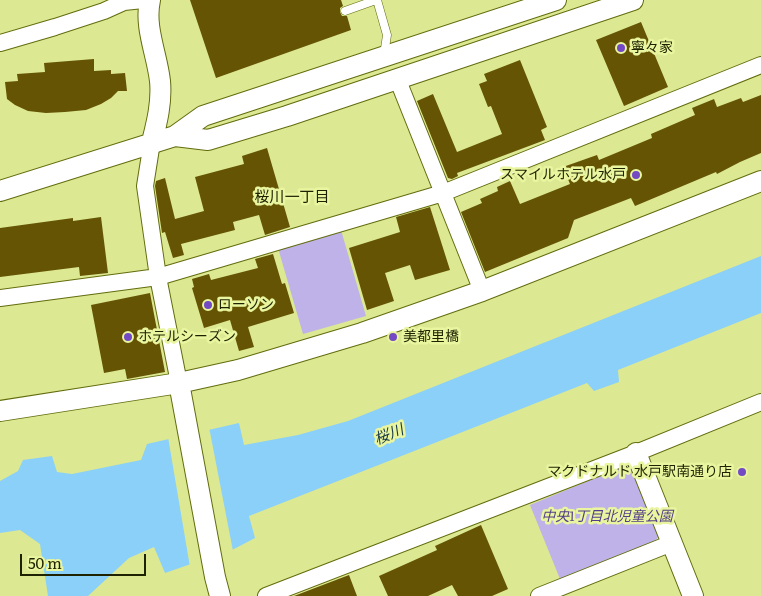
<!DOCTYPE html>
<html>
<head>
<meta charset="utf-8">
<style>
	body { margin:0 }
	#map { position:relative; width:761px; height:596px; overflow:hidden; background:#dce892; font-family:Literata,serif }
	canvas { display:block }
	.scale { position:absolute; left:20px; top:554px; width:126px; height:22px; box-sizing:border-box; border:2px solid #1e2200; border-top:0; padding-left:6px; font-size:15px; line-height:18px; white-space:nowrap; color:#1e2200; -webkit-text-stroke:4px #e9f59f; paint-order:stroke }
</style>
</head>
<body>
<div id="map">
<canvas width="761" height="596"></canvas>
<div class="scale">50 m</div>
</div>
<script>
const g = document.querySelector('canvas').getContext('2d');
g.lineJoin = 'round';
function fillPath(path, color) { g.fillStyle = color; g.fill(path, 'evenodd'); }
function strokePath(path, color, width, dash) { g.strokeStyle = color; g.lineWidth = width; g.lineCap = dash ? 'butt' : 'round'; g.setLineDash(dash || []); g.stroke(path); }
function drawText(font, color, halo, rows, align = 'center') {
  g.font = font + ' Literata,"Noto Sans JP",serif'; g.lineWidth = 5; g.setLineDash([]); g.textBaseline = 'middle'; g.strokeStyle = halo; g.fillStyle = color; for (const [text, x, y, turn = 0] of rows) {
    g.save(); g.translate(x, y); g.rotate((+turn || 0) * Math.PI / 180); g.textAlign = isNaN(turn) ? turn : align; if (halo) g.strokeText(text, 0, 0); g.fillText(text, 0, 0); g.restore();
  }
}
const green = new Path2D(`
	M 341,230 L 366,316 L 303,334 L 278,248 Z
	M 627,465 L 632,467 L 659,535 L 655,542 L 560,579 L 530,505 Z`);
const water = new Path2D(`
	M 761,256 L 761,313 L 618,370 L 619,382 L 594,391 L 587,383 L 249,516 L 255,538 L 234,549 L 165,573 L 154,547 L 129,558 L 88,596 L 48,596 L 40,544 L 20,530 L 0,533 L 0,481 L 18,471 L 23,460 L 52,456 L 57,472 L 72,474 L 141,460 L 147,444 L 239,423 L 244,445 L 298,435 L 348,421 Z`);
const pier = new Path2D(`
	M 209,427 L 233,551 L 190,567 L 168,437 Z`);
const building = new Path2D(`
	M 190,0 L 341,0 L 343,6 L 340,8 L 340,12 L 342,16 L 347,16 L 351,30 L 216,78 Z
	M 641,22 L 668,87 L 624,106 L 596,40 Z
	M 94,59 L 94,71 L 111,70 L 111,74 L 125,73 L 127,91 L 118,91 L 111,98 L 101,104 L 86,110 L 65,112 L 46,113 L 28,111 L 15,105 L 7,99 L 5,82 L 18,81 L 17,74 L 45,72 L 44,63 Z
	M 520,60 L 547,127 L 541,130 L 545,140 L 457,173 L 458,176 L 452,179 L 448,178 L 417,101 L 433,94 L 457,152 L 502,134 L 491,106 L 488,107 L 479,84 L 487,81 L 484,74 Z
	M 761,95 L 761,153 L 740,162 L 717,174 L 716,172 L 635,206 L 631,198 L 574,220 L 568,238 L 485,272 L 461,212 L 482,203 L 480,199 L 498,191 L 497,187 L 510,181 L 520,204 L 570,184 L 563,167 L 597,155 L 599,160 L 652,138 L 651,134 L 695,115 L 692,108 L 714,99 L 717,107 L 741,98 L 743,102 Z
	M 267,148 L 290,227 L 265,235 L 259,215 L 233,222 L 235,230 L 181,244 L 184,255 L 173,258 L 165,232 L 162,233 L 155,186 L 156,181 L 165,178 L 175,219 L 204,211 L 195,177 L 244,164 L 242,156 Z
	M 430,207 L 450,270 L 415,280 L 410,265 L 385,273 L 394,301 L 367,310 L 349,248 L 400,232 L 396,217 Z
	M 101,217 L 108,273 L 80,276 L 79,267 L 0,277 L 0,228 L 73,218 L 73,221 Z
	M 273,254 L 282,284 L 285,283 L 294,313 L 248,327 L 254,347 L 239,351 L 230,320 L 204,328 L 192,288 L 194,287 L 192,279 L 209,274 L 211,280 L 258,268 L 255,259 Z
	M 150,293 L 165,372 L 127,379 L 125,369 L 104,373 L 91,305 Z
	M 481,525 L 508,589 L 492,596 L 458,596 L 452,585 L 428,596 L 388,596 L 379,576 L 437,550 L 435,546 Z
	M 349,575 L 357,596 L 294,596 Z`);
const service = new Path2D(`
	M 377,0 L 387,35 L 384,55
	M 345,11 L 376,0`);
const minor = new Path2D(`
	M 0,43 L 55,27 L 104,11 L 124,2 L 143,0
	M 397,78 L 482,291
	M 152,142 L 145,186 L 158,277 L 179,383
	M 0,298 L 158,277 L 443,193 L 761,65
	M 266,596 L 636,453 L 761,402
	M 539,596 L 672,543`);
const tertiary = new Path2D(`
	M 150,0 C 144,27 157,54 160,81 C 162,102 157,122 152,142
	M 175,136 L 208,140 L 287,116 L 633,0
	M 0,191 L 175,136 L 203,116 L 556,0
	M 179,383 L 215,577 L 220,596
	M 0,411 L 179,383 L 238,370 L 362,333 L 482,291 L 761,181
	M 636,453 L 693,596`);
const markers = [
	[621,48,5,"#734ac3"],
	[636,175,5,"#734ac3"],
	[208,305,5,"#734ac3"],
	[128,337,5,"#734ac3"],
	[393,337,5,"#734ac3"],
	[742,472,5,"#734ac3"]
];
const poiNames = [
	["寧々家",631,48],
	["スマイルホテル水戸",626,175,"right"],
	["ローソン",218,305],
	["ホテルシーズン",138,337],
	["美都里橋",403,337],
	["マクドナルド 水戸駅南通り店",732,472,"right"]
];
const parkNames = [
	["中央1丁目北児童公園",607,517]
];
const neighbourhoodNames = [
	["桜川一丁目",292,198]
];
const waterNames = [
	["桜川",389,435,-22]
];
fillPath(green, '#beb2e8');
fillPath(water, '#8bd0f9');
fillPath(pier, '#dce892');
fillPath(building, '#655404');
strokePath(service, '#636c0d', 9);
strokePath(minor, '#636c0d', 18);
strokePath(tertiary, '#636c0d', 22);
strokePath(service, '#fff', 8);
strokePath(minor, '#fff', 16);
strokePath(tertiary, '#fff', 20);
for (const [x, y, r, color] of markers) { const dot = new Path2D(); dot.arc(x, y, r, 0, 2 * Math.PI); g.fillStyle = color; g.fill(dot); strokePath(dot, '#e9f59f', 2); }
drawText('14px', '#1e2200', '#e9f59f', poiNames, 'left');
drawText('italic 14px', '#553e89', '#e9f59f', parkNames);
drawText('15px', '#1e2200', '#e9f59f', neighbourhoodNames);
drawText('italic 15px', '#163647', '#e9f59f', waterNames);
</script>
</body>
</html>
